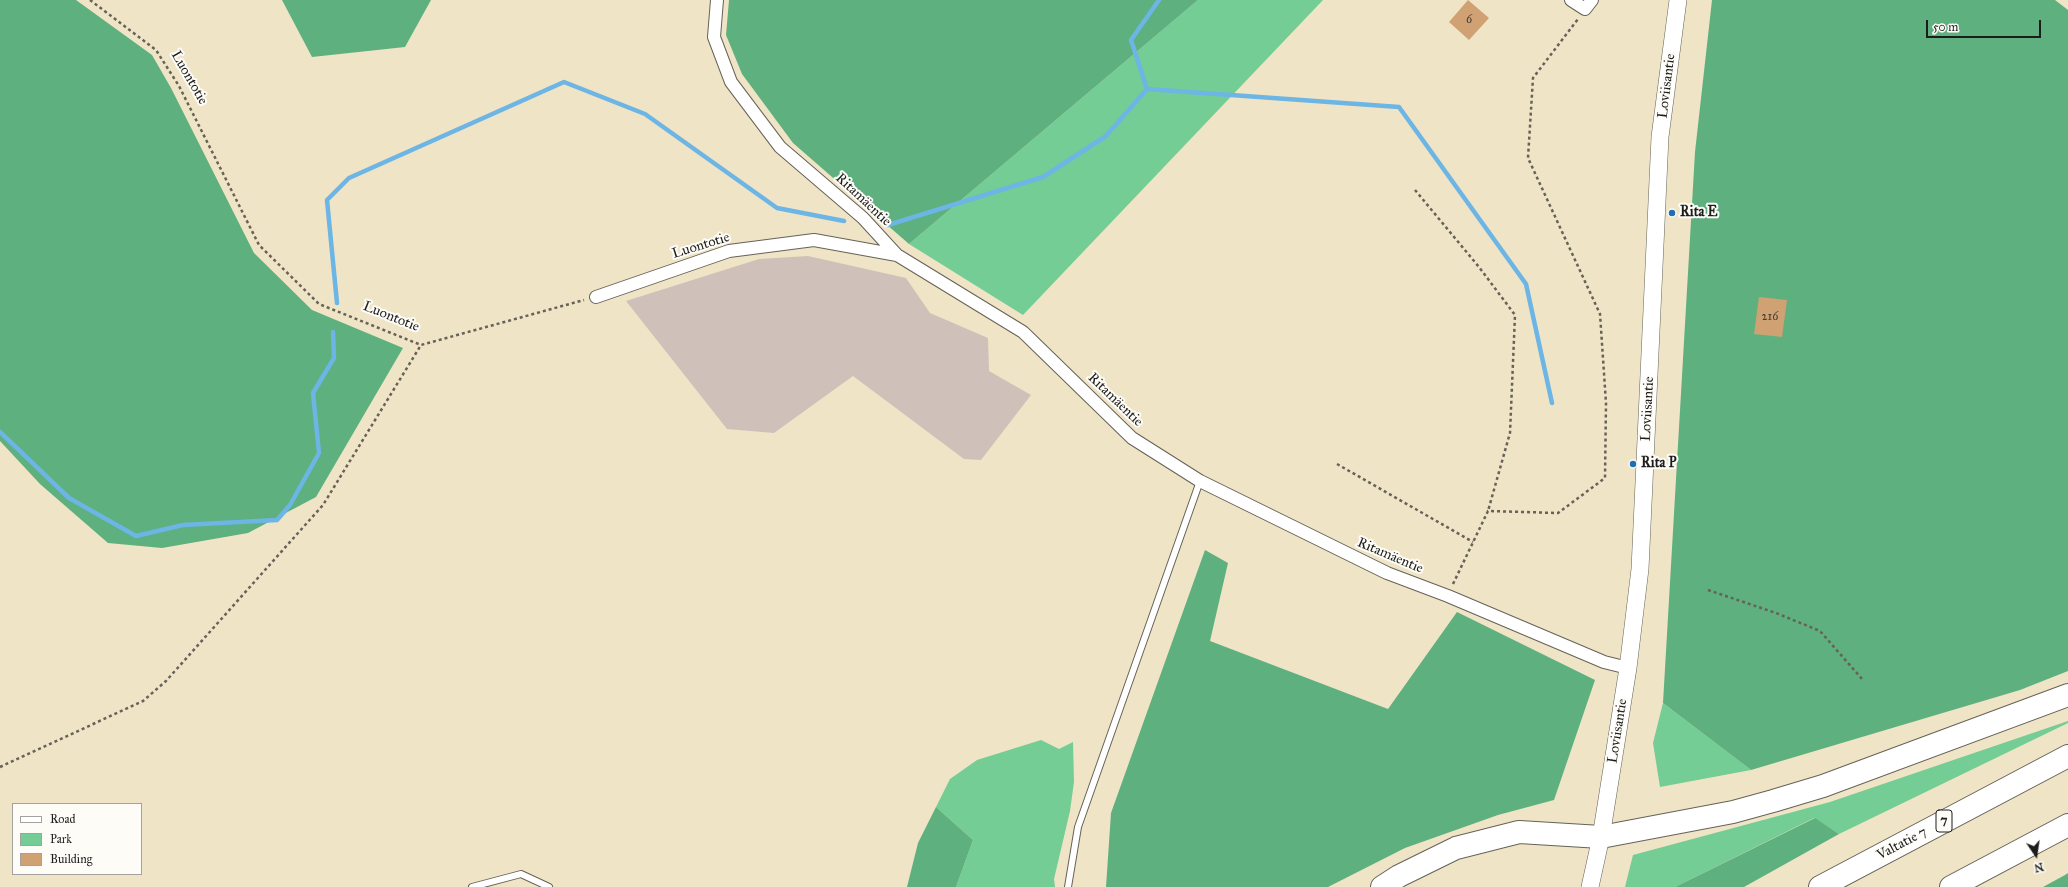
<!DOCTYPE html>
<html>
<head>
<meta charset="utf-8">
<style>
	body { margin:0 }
	#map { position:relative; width:2068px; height:887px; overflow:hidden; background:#efe4c6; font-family:"IM FELL Great Primer",serif }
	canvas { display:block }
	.legend { position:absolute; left:12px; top:803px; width:130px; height:72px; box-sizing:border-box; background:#fdfcf7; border:1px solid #a3a29f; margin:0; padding:5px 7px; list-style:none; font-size:12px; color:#1c1c1c }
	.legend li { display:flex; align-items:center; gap:8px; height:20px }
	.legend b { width:20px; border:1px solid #a3a29f }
	.north { position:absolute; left:2016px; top:835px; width:40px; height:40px; -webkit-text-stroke:3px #fdfcf7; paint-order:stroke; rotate:167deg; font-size:11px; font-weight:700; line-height:16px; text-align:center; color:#1c1c1c }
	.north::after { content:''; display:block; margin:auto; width:14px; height:18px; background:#1c1c1c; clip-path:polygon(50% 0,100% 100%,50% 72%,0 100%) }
	.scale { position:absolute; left:1926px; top:20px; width:115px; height:18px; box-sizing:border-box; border:2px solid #1c1c1c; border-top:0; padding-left:5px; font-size:12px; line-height:14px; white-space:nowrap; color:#1c1c1c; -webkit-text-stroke:3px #fdfcf7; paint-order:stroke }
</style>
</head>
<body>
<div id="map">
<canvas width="2068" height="887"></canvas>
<ul class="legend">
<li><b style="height:5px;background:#fff"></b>Road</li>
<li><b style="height:11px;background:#73cd94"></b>Park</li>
<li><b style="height:11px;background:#cfa173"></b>Building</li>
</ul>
<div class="north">N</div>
<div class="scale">50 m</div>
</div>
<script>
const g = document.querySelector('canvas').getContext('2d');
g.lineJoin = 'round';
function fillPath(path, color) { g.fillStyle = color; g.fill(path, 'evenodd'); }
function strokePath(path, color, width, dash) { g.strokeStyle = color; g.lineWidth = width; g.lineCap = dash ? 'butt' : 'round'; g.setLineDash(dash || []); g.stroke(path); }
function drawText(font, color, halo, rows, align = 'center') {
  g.font = font + ' "IM FELL Great Primer",serif'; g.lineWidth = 4; g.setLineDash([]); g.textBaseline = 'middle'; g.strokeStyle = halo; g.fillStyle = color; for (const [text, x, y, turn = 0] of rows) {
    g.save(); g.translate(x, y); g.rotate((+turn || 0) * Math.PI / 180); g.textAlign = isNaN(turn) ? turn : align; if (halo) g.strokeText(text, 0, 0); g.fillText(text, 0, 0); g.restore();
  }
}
const industrial = new Path2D(`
	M 808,256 L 906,278 L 930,313 L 988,338 L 989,371 L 1031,395 L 981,460 L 964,459 L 853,376 L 774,433 L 727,429 L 626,301 L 759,259 Z`);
const green = new Path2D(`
	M 1198,0 L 1323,0 L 1023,315 L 909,244 Z
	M 1663,703 L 1751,770 L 1660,787 L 1653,743 Z
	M 2068,721 L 2068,723 L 1839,834 L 1814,818 L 1675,887 L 1625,887 L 1633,855 L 1830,802 Z
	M 1041,740 L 1059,749 L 1073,742 L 1074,782 L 1070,811 L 1054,879 L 1055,887 L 956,887 L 973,840 L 936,807 L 950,779 L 977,760 Z`);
const forest = new Path2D(`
	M 0,0 L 76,0 L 152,55 L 171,88 L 254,253 L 312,310 L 403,348 L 316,497 L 248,533 L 162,548 L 108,543 L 40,484 L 0,441 Z
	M 282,0 L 431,0 L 405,47 L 312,57 Z
	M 729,0 L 1198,0 L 909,244 L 793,143 L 742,74 L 726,35 Z
	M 1712,0 L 2055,0 L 2068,10 L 2068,671 L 2020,690 L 1751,770 L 1663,703 L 1695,152 Z
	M 1205,550 L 1228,563 L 1210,641 L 1388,709 L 1457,612 L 1595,680 L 1554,800 L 1498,815 L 1405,848 L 1328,887 L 1106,887 L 1111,813 Z
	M 936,807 L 973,840 L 956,887 L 907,887 L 918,843 Z
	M 1815,818 L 1839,834 L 1744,887 L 1675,887 Z
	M 2068,873 L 2068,887 L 2043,887 L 2065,875 Z`);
const stream = new Path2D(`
	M 1147,89 L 1399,107 L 1526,284 L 1552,403
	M 888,225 L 1043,177 L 1106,136 L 1147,89 L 1131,40 L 1159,0
	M 337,303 L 327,200 L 349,178 L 564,82 L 645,114 L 777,208 L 844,221
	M 0,432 L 69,498 L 136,536 L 183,525 L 277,520 L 290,505 L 319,453 L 313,393 L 334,358 L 333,332`);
const building = new Path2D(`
	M 1468,0 L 1489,18 L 1469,40 L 1449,22 Z
	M 1759,297 L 1787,300 L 1782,337 L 1754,334 Z`);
const path = new Path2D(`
	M 90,0 L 156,50 L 179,86 L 259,245 L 319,304 L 421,345 L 584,300
	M 1415,190 L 1479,267 L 1515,315 L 1510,433 L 1488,511
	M 1337,464 L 1473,542
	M 1453,584 L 1488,511 L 1558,513 L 1605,478 L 1606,403 L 1600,314 L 1528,158 L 1533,78 L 1578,19
	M 1708,590 L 1776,613 L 1820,631 L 1862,679
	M 0,767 L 143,701 L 166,681 L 323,505 L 421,345`);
const service = new Path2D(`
	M 472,887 L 521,874 L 549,887
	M 1068,887 L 1078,827 L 1200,481`);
const minor = new Path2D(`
	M 717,0 L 714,37 L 731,82 L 780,147 L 863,218 L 897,255 L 1023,332 L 1132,438 L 1200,481 L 1387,573 L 1448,596 L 1604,662 L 1628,668
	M 1571,0 L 1585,9 L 1592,0
	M 596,297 L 729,251 L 814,240 L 897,255`);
const secondary = new Path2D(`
	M 1590,887 L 1601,837 L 1628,668 L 1640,569 L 1660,137 L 1678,0`);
const motorway = new Path2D(`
	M 1382,887 L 1399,876 L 1456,848 L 1519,832 L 1601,837 L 1733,812 L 1773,801 L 1823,786 L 2068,695
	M 1820,887 L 2068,756
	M 1951,887 L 2068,825`);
const markers = [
	[1672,213,4,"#1f6fb2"],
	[1633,464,4,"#1f6fb2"]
];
const numberNames = [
	["6",1469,20],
	["216",1770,317]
];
const shields = [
	[1944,821,16]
];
const shieldNames = [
	["7",1944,821]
];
const streetNames = [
	["Luontotie",189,78,60],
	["Loviisantie",1667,86,-83],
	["Ritamäentie",863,200,43],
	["Luontotie",701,246,-17],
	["Luontotie",391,317,22],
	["Ritamäentie",1115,400,44],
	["Loviisantie",1648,409,-87],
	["Ritamäentie",1390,556,23],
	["Loviisantie",1618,731,-81],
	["Valtatie 7",1902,844,-28]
];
const poiNames = [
	["Rita E",1680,213],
	["Rita P",1641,464]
];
fillPath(industrial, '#cfc0ba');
fillPath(green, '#73cd94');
fillPath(forest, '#5eb07e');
strokePath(stream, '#6cb5e4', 4.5);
fillPath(building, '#cfa173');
strokePath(service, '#666258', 8);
strokePath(minor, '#666258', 14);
strokePath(secondary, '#666258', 18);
strokePath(motorway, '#666258', 24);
strokePath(path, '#666258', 2.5, [3, 3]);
strokePath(service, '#fff', 6);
strokePath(minor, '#fff', 12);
strokePath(secondary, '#fff', 17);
strokePath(motorway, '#fff', 22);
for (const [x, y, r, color] of markers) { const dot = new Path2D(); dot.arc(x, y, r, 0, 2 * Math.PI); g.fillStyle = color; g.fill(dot); strokePath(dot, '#fdfcf7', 1.5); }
drawText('12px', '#493d32', null, numberNames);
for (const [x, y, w] of shields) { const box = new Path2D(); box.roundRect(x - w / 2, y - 11, w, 22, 3); g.fillStyle = '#fdfcf7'; g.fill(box); strokePath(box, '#1c1c1c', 1); }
drawText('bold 13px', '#1c1c1c', null, shieldNames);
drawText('14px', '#1c1c1c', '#fdfcf7', streetNames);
drawText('bold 14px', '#1c1c1c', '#fdfcf7', poiNames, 'left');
</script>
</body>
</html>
